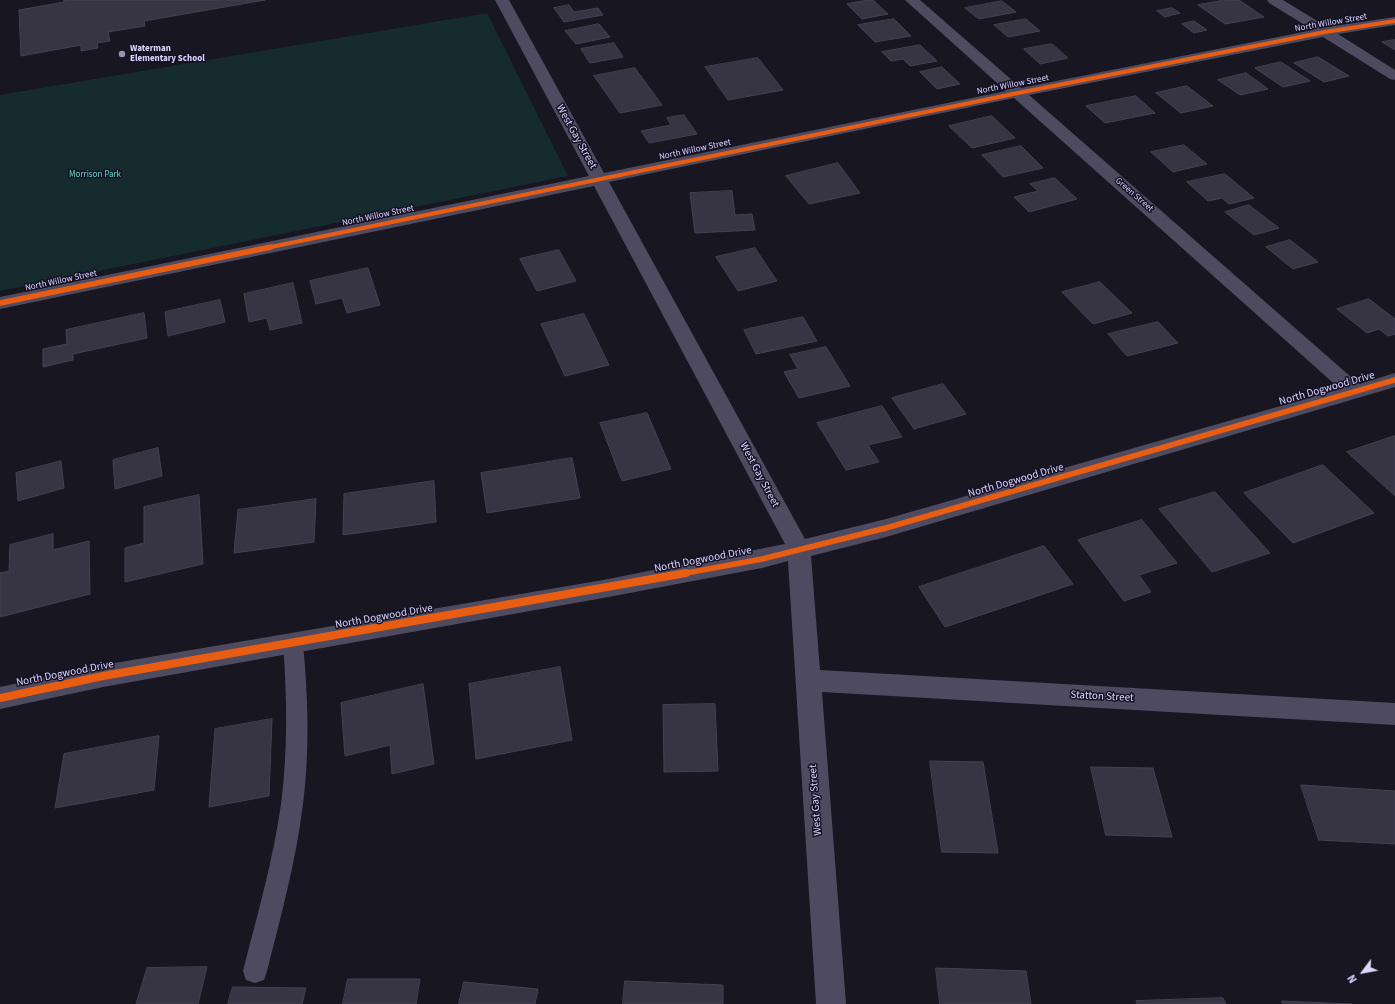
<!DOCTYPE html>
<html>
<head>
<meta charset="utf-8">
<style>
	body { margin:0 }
	#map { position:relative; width:1395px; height:1004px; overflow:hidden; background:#181621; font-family:"Source Sans 3",sans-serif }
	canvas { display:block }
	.north { position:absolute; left:1343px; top:952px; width:40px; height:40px; -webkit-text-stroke:3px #151126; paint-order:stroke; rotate:238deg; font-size:11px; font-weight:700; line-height:16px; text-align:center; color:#ded7fd }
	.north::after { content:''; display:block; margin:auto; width:14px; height:18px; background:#ded7fd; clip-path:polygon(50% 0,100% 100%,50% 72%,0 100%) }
</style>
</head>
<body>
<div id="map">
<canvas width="1395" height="1004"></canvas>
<div class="north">N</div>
</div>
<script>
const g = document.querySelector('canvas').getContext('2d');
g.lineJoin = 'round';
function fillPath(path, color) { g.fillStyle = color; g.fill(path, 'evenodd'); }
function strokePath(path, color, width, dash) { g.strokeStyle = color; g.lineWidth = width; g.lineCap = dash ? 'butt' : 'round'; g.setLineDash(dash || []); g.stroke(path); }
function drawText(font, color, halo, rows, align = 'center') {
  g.font = font + ' "Source Sans 3",sans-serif'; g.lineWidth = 3; g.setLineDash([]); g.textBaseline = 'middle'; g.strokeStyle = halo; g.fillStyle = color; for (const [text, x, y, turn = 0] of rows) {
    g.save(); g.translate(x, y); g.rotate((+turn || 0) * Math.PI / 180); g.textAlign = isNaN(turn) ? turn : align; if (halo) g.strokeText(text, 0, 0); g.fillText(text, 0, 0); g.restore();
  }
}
const green = new Path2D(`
	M 487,13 L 568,176 L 0,291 L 0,95 Z`);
const building = new Path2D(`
	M 64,0 L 265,0 L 144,21 L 145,26 L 108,32 L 110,41 L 97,43 L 98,48 L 81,51 L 81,45 L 21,56 L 19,10 L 64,2 Z
	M 868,0 L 873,0 L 888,14 L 862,19 L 847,4 Z
	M 1225,0 L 1239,0 L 1264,17 L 1225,24 L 1198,5 Z
	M 1002,1 L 1016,12 L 979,19 L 965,8 Z
	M 569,5 L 574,12 L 598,8 L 603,15 L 564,22 L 554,8 Z
	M 1172,8 L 1180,13 L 1165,17 L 1157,11 Z
	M 894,19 L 911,36 L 875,42 L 858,25 Z
	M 1026,19 L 1040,31 L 1008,37 L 994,25 Z
	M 1194,21 L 1207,30 L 1194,33 L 1182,24 Z
	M 599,24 L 610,37 L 576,44 L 565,31 Z
	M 1395,40 L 1395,50 L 1382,42 Z
	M 614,43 L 623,57 L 590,63 L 581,49 Z
	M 1052,44 L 1068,58 L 1040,64 L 1024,49 Z
	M 920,45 L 937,61 L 910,66 L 903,59 L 891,61 L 882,52 Z
	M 1318,57 L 1349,76 L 1324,82 L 1294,63 Z
	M 758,58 L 783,90 L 728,100 L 705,67 Z
	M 1281,62 L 1310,81 L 1283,87 L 1255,68 Z
	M 942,67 L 960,84 L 937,89 L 920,72 Z
	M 635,68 L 662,105 L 620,113 L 594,76 Z
	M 1246,73 L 1268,89 L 1240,95 L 1218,80 Z
	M 1187,86 L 1213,106 L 1181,113 L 1156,93 Z
	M 1136,96 L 1155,113 L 1105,123 L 1086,106 Z
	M 684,115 L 697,134 L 649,143 L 641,131 L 671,125 L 667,118 Z
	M 992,116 L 1015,138 L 972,148 L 949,126 Z
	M 1184,145 L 1207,164 L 1173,172 L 1151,152 Z
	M 1021,146 L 1043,168 L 1003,177 L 982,155 Z
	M 838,163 L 860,193 L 809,204 L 786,176 Z
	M 1225,174 L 1254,198 L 1229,204 L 1222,198 L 1208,201 L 1187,182 Z
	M 1055,178 L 1077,199 L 1029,212 L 1014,197 L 1038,191 L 1030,184 Z
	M 732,191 L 735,215 L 752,214 L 755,230 L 695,233 L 690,193 Z
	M 1249,205 L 1279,228 L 1254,235 L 1225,212 Z
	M 1290,240 L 1318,262 L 1293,269 L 1266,247 Z
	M 755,248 L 777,281 L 738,291 L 716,257 Z
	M 559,250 L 576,281 L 537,291 L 520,259 Z
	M 368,268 L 380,305 L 347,313 L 342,298 L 316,304 L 310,281 Z
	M 1100,282 L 1132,313 L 1093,324 L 1062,292 Z
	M 293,283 L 302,323 L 270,330 L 267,318 L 249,322 L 244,294 Z
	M 1369,299 L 1395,319 L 1395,334 L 1388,336 L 1379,329 L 1367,333 L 1337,309 Z
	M 220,300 L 225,322 L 168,336 L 165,312 Z
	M 144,313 L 147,338 L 73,354 L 73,360 L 43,367 L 43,349 L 67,344 L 66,330 Z
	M 584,314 L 609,365 L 565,376 L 541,324 Z
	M 803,317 L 817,341 L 756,354 L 744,330 Z
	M 1158,322 L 1178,343 L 1127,356 L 1108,334 Z
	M 826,347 L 850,386 L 799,398 L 784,372 L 798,369 L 790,355 Z
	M 943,384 L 966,414 L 914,429 L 892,398 Z
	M 882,406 L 902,437 L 868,445 L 879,462 L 846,470 L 817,423 Z
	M 647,413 L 671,469 L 622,481 L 600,423 Z
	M 1395,436 L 1395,496 L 1347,452 Z
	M 158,448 L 162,476 L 115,489 L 113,460 Z
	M 572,458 L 580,498 L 487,513 L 481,473 Z
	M 61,461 L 64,488 L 18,501 L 16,473 Z
	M 1323,465 L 1374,513 L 1293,543 L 1244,493 Z
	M 434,481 L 436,522 L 343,535 L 344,494 Z
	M 1215,492 L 1270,553 L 1212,572 L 1159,509 Z
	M 199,495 L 203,564 L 125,582 L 125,548 L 144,543 L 144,507 Z
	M 316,499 L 314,542 L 234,553 L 238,510 Z
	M 1142,520 L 1177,563 L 1139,575 L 1151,592 L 1124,601 L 1078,540 Z
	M 53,534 L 53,550 L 89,541 L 90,594 L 0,617 L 0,573 L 9,571 L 10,545 Z
	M 1044,546 L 1073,584 L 945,627 L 919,587 Z
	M 560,667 L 572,740 L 476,759 L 469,684 Z
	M 423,684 L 434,764 L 392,774 L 390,745 L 345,756 L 341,703 Z
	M 715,704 L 718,771 L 664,772 L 663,705 Z
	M 272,719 L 269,796 L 209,807 L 215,729 Z
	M 159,736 L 154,790 L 55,808 L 64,754 Z
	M 930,761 L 983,762 L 998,853 L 942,852 Z
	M 1091,767 L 1153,768 L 1172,837 L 1106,835 Z
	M 1301,785 L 1395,791 L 1395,844 L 1319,840 Z
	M 207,967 L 198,1004 L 136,1004 L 147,968 Z
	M 936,968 L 1026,971 L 1031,1004 L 940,1004 Z
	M 348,979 L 420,979 L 416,1004 L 343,1004 Z
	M 625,981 L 723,985 L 723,1004 L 623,1004 Z
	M 464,982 L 538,989 L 535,1004 L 459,1004 Z
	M 233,987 L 306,988 L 302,1004 L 228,1004 Z
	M 1223,998 L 1226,1004 L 1137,1004 L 1136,1001 Z
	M 1282,1001 L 1352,1004 L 1283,1004 Z`);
const lane = new Path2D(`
	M 293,635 L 300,637 L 303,643 C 308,697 310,751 303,804 C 296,861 281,916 267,971 L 264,980 L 255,983 L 246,980 L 243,971 C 257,916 273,861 281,804 C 288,751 287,697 283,643 L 286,637 Z`);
const street = new Path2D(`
	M 495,0 L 509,0 L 604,173 L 1006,91 L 905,0 L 920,0 L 1021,88 L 1313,30 L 1269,3 L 1267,0 L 1283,0 L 1327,27 L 1395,17 L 1395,25 L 1338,34 L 1395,70 L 1395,80 L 1390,79 L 1323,37 L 1029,95 L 1359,384 L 1395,373 L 1395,387 L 886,537 L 811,556 L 820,670 L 1395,703 L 1395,725 L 822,692 L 846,1004 L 816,1004 L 788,561 L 762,568 L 603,598 L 103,687 L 0,709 L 0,687 L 103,665 L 603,580 L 785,544 L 594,186 L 0,309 L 0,297 L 589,176 ZM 1014,98 L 1340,389 L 886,519 L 805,539 L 609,182 Z`);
const cyclewayFar2 = new Path2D(`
	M 266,248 L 1018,93 L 1325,32 L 1395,21`);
const cyclewayFar1 = new Path2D(`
	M 0,303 L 271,247
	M 681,574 L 762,559 L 886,528 L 1395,380`);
const cycleway = new Path2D(`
	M 0,698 L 103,676 L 686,573`);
const markers = [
	[122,54,4,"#9993b0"]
];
const farStreetnames = [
	["North Willow Street",1331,23,-10],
	["North Willow Street",1013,85,-11],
	["North Willow Street",695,150,-12],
	["Green Street",1134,195,41],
	["North Willow Street",378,216,-12],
	["North Willow Street",61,281,-12]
];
const farPoinames = [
	["Waterman",130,49],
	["Elementary School",130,59]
];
const farParknames = [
	["Morrison Park",95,175]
];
const streetNames = [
	["West Gay Street",576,137,61],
	["North Dogwood Drive",1327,389,-16],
	["West Gay Street",759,475,62],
	["North Dogwood Drive",1016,481,-16],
	["North Dogwood Drive",703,560,-11],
	["North Dogwood Drive",384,617,-10],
	["North Dogwood Drive",65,674,-11],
	["Statton Street",1102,697,3],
	["West Gay Street",816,800,-94]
];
fillPath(green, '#152b2d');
fillPath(building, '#373443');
strokePath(building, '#454154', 1);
fillPath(lane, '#4e4b61');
fillPath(street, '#4e4b61');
strokePath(cyclewayFar2, '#e95d12', 4);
strokePath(cyclewayFar1, '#e95d12', 5.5);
strokePath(cycleway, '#e95d12', 8);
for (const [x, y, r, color] of markers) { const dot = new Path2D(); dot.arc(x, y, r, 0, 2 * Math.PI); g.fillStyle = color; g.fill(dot); strokePath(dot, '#151126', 1.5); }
drawText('9px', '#ded7fd', '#151126', farStreetnames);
drawText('bold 9px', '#ded7fd', '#151126', farPoinames, 'left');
drawText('9px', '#67d9c3', '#151126', farParknames);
drawText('11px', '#ded7fd', '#151126', streetNames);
</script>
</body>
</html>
